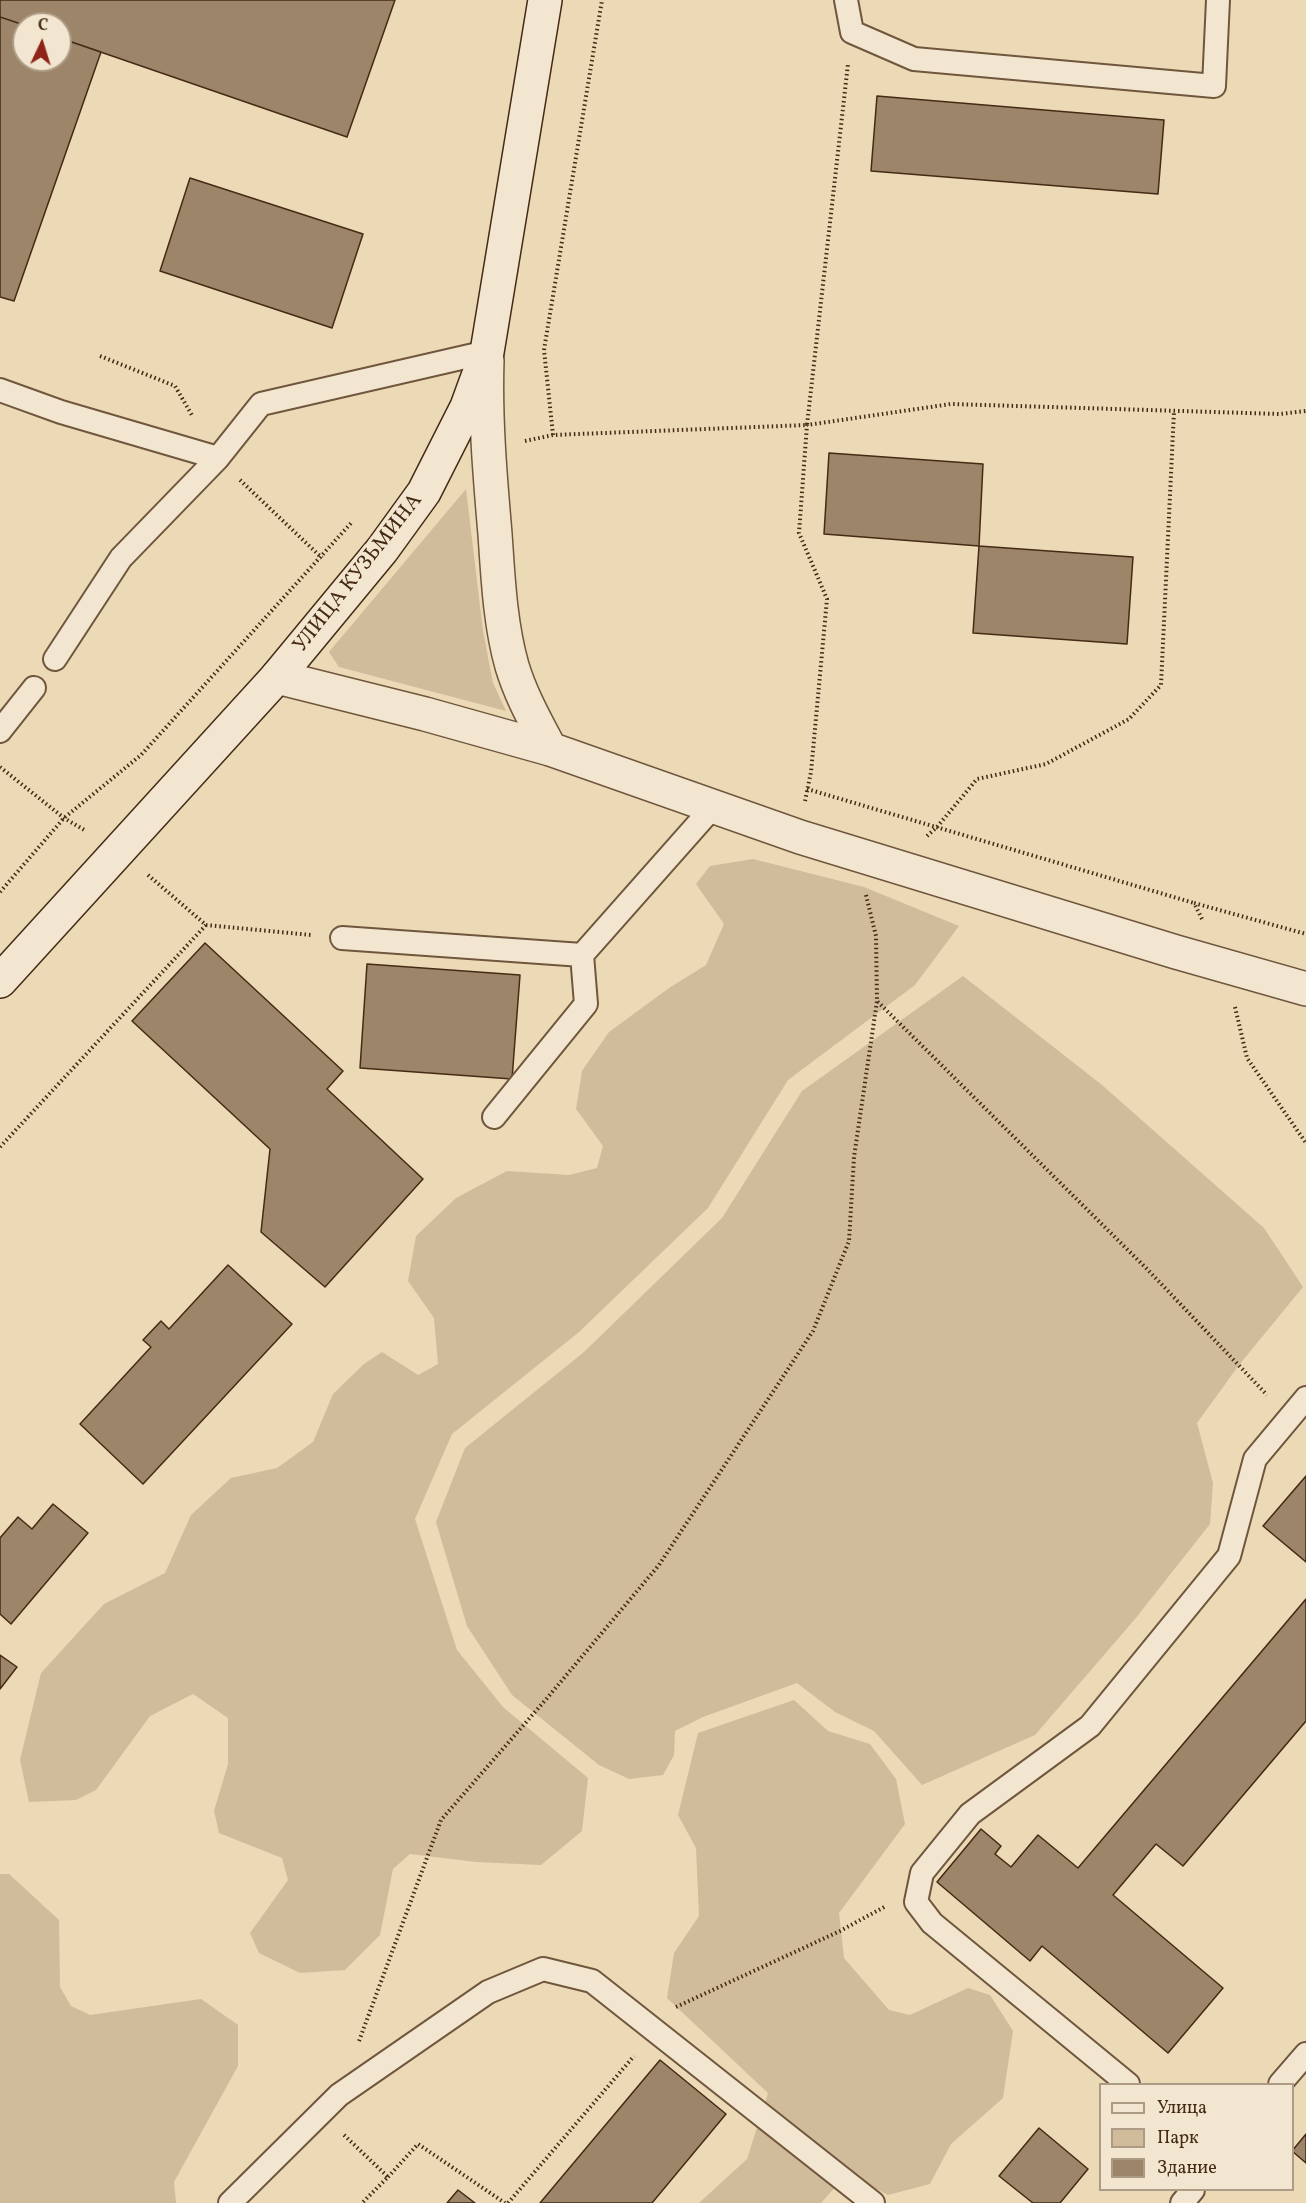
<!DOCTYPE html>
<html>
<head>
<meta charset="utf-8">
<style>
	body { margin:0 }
	#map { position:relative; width:1306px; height:2203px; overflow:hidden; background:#ecd9b6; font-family:Vollkorn,serif }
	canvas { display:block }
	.legend { position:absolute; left:1099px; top:2083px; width:195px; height:108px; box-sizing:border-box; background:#f3e6d0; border:2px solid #ad9b85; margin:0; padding:8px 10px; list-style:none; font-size:18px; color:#452a15 }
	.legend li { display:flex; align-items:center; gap:12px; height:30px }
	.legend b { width:30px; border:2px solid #ad9b85 }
	.north { position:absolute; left:12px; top:12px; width:60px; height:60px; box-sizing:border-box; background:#f3e6d0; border:2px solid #ad9b85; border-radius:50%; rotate:4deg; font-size:16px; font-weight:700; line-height:24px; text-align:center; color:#452a15 }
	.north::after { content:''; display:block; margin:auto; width:21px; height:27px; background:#8f2418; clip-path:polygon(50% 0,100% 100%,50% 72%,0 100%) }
</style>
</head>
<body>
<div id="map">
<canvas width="1306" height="2203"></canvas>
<ul class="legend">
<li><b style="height:8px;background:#f3e6d0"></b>Улица</li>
<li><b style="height:16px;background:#d0bb9b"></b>Парк</li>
<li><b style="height:16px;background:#9c8569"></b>Здание</li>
</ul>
<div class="north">С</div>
</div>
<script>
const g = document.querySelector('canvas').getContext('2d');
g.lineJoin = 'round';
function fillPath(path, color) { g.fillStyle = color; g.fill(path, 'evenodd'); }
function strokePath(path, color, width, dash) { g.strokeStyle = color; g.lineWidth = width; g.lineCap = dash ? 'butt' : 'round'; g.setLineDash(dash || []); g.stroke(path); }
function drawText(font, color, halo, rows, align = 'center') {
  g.font = font + ' Vollkorn,serif'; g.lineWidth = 6; g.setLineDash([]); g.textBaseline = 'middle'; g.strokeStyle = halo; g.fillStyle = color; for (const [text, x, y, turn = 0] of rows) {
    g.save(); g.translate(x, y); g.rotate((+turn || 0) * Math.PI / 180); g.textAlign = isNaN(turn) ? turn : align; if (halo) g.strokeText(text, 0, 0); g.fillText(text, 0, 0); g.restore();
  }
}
const green = new Path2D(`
	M 466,489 L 483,631 L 493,683 L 506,711 L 339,667 L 329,652 Z
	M 753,859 L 864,887 L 959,926 L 915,985 L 788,1080 L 708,1208 L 579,1332 L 452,1434 L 415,1519 L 457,1650 L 503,1707 L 588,1778 L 582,1831 L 541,1865 L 476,1862 L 410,1854 L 393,1869 L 380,1935 L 345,1970 L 300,1973 L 259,1953 L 250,1933 L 288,1880 L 282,1858 L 219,1833 L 214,1811 L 228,1764 L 228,1718 L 193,1694 L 150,1716 L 96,1790 L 76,1800 L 29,1802 L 20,1760 L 41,1673 L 104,1604 L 165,1573 L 191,1515 L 231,1478 L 277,1468 L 313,1442 L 333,1394 L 364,1364 L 382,1352 L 418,1375 L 438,1364 L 434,1318 L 408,1281 L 416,1236 L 456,1198 L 507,1171 L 569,1175 L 597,1168 L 603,1146 L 576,1109 L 582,1071 L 609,1032 L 669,988 L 706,965 L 724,924 L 696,884 L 710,866 Z
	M 963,976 L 1102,1085 L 1264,1228 L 1303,1287 L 1239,1365 L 1197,1423 L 1213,1483 L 1210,1524 L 1135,1619 L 1035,1735 L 922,1785 L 874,1731 L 835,1712 L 797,1683 L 703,1717 L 675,1731 L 674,1755 L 663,1775 L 629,1779 L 599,1765 L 512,1695 L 467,1626 L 436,1522 L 465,1448 L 584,1352 L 722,1218 L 802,1091 Z
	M 794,1700 L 828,1731 L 870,1744 L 896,1779 L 905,1824 L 839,1913 L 844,1958 L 889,2010 L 910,2015 L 968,1988 L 990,1995 L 1013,2031 L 1003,2098 L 951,2144 L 930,2184 L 888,2195 L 847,2174 L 821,2203 L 699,2203 L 747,2159 L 768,2093 L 667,1998 L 674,1953 L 699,1916 L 696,1848 L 678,1815 L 698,1733 Z
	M 0,1874 L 9,1874 L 59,1920 L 60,1987 L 71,2006 L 90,2015 L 201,1999 L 238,2025 L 238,2066 L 174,2182 L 176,2203 L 0,2203 Z`);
const building = new Path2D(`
	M 0,0 L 395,0 L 347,137 L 60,38 L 60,24 L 24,25 L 0,17 Z
	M 0,17 L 24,25 L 24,60 L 60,60 L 60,38 L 101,52 L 14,301 L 0,297 Z
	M 877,96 L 1164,120 L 1158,194 L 871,171 Z
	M 190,178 L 363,234 L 332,328 L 160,271 Z
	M 829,453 L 983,464 L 979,546 L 824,534 Z
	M 979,546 L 1133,557 L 1127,644 L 973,633 Z
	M 205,943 L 343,1071 L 327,1089 L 423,1179 L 325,1287 L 261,1232 L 270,1149 L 132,1021 Z
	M 367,964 L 520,975 L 512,1079 L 360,1068 Z
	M 228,1265 L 292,1324 L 143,1484 L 80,1424 L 151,1347 L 143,1340 L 161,1321 L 169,1329 Z
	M 1306,1476 L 1306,1562 L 1263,1526 Z
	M 53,1504 L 88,1533 L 11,1624 L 0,1614 L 0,1538 L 18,1517 L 32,1529 Z
	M 1306,1599 L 1306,1721 L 1183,1866 L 1156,1844 L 1113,1895 L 1223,1988 L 1168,2053 L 1042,1946 L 1030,1961 L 937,1882 L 981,1829 L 1001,1846 L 995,1854 L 1011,1867 L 1038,1835 L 1078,1868 Z
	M 0,1655 L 17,1667 L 0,1689 Z
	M 660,2060 L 726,2114 L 652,2203 L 540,2203 Z
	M 1039,2128 L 1088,2169 L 1060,2203 L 1033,2203 L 999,2176 Z
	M 1306,2134 L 1306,2163 L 1292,2151 Z
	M 458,2190 L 475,2203 L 447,2203 Z`);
const path = new Path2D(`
	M 100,356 L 175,386 L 193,417
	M 553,435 L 544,350 L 602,0
	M 525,441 L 553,435 L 807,425 L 848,64
	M 240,480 L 322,558
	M 0,767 L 64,818 L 86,831
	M 807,789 L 1194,903
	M 805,801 L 811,772 L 827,599 L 799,533 L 807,425 L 951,404 L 1280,414 L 1306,411
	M 927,836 L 937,827 L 977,779 L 1046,764 L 1129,719 L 1161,685 L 1174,411
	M 148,875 L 206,925 L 311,935
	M 0,892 L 64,818 L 141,755 L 352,522
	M 866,895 L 876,936 L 877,1001 L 1146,1268 L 1267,1395
	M 1202,919 L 1194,903 L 1306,934
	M 1235,1007 L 1247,1058 L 1306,1143
	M 0,1147 L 206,925
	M 676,2007 L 840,1931 L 886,1906
	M 359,2041 L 441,1820 L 548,1697 L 659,1565 L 813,1331 L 849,1241 L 854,1157 L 877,1001
	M 344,2135 L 388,2177 L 362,2203
	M 388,2177 L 418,2144 L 505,2203
	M 508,2203 L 634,2056`);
const lane = new Path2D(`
	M 846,0 L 852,32 L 914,59 L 1214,86 L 1218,0
	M 0,390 L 61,412 L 218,458
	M 55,659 L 121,558 L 218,458 L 261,404 L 487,352
	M 0,731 L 34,688
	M 342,938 L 582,955 L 713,807
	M 494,1117 L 586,1004 L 582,955
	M 1128,2084 L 932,1923 L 916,1902 L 922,1873 L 970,1814 L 1090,1726 L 1229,1556 L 1255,1459 L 1306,1398
	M 1280,2084 L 1306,2054
	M 230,2203 L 339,2095 L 488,1992 L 543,1969 L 592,1981 L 873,2203
	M 1182,2203 L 1193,2190`);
const street = new Path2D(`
	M 487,360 C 485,418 490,476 495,534 C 498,577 500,624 512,666 C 521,696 536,722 550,749
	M 277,677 L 425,714 L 550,749 L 800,837 L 1176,952 L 1306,989`);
const secondary = new Path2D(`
	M 0,981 L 277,677 L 382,550 L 424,492 L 467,407 L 487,352 L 545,0`);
const streetNames = [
	["УЛИЦА КУЗЬМИНА",359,574,-52]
];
fillPath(green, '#d0bb9b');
fillPath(building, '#9c8569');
strokePath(building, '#452a15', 1.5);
strokePath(lane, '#6f563d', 26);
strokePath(street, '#6f563d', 36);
strokePath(secondary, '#452a15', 36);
strokePath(path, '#452a15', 4, [1.5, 3]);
strokePath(lane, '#f3e6d0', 22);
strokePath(street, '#f3e6d0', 33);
strokePath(secondary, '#f3e6d0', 33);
drawText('21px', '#452a15', '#f3e6d0', streetNames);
</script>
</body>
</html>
